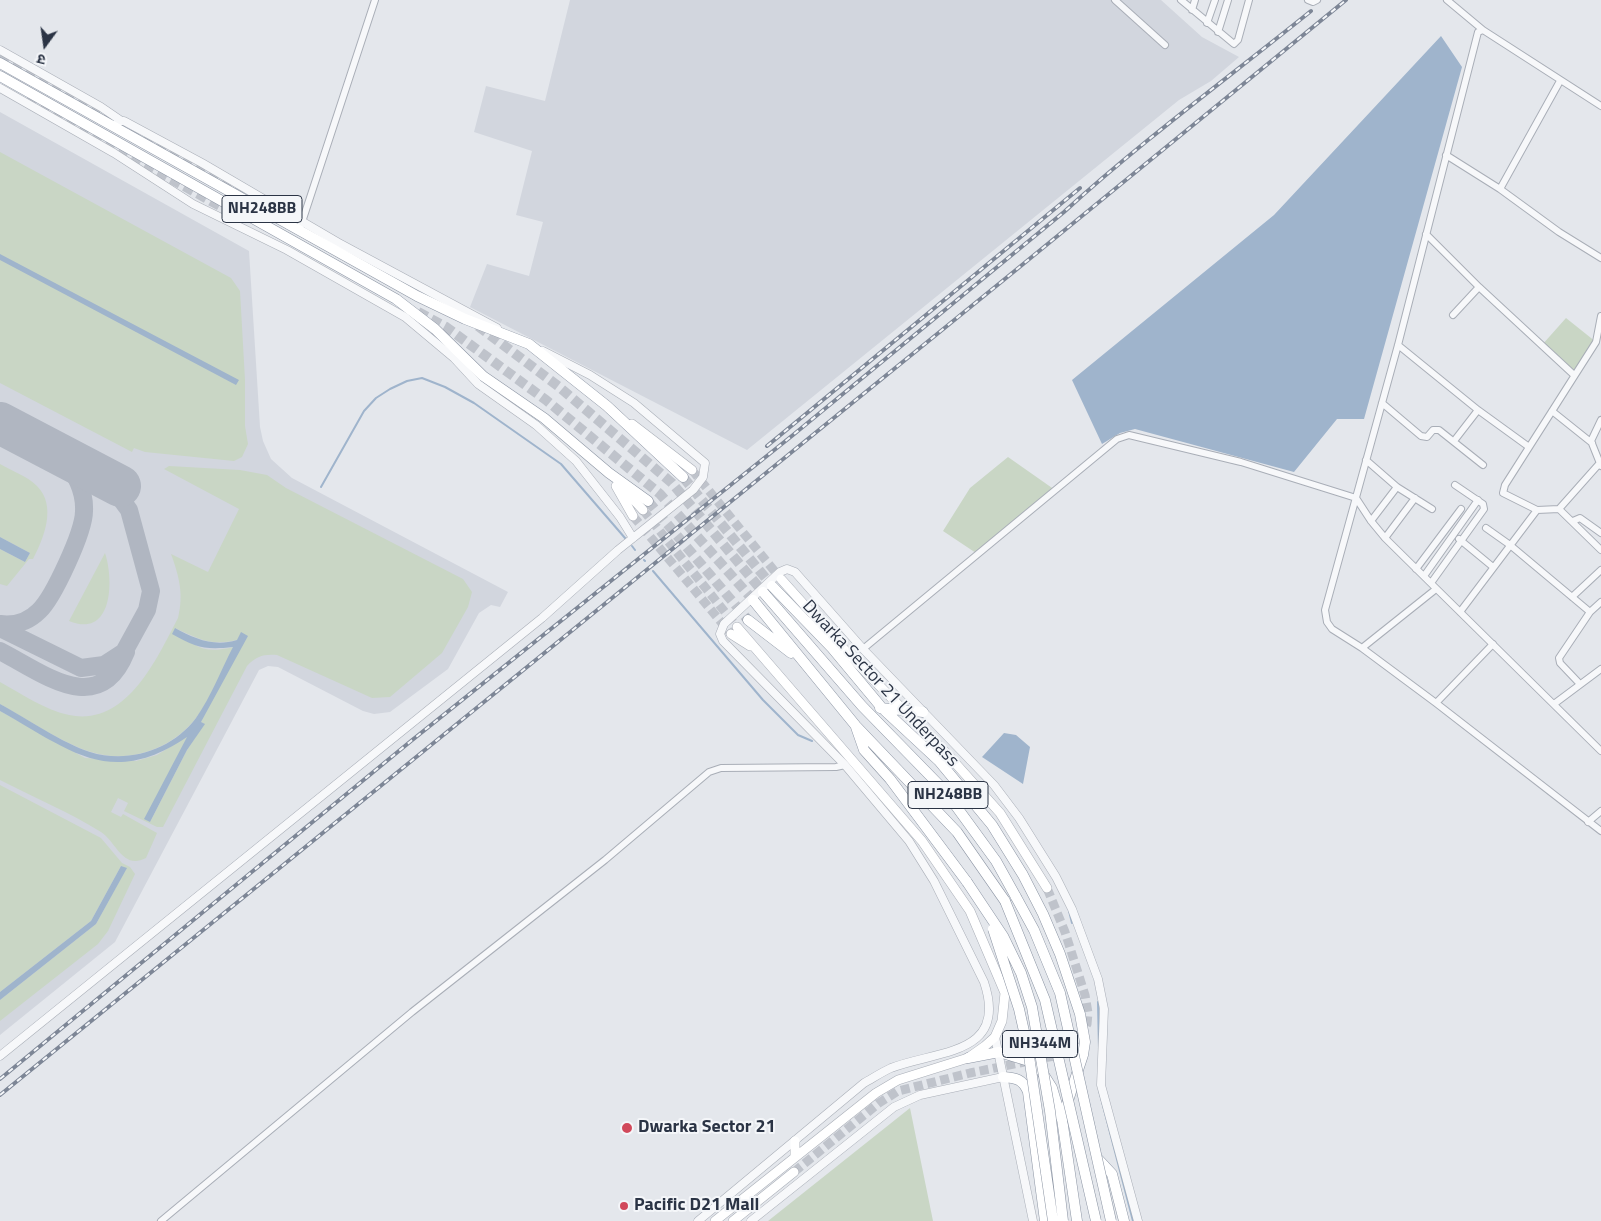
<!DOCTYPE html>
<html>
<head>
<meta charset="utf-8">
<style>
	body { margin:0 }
	#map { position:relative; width:1601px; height:1221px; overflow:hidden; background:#e4e7ec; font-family:"Titillium Web","Noto Sans Devanagari",sans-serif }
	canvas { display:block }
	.north { position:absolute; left:20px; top:20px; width:50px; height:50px; -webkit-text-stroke:4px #f4f6f9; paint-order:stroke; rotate:194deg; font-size:14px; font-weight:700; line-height:20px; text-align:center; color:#2b3445 }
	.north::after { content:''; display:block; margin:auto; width:18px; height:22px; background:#2b3445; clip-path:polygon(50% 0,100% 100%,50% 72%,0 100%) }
</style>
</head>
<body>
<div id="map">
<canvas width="1601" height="1221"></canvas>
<div class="north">उ</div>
</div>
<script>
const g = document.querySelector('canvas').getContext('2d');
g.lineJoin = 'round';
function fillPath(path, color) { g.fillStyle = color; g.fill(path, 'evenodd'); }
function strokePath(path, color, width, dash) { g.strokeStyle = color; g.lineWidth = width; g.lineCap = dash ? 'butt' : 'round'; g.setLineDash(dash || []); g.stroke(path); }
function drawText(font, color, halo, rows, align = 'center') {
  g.font = font + ' "Titillium Web",sans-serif'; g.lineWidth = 4; g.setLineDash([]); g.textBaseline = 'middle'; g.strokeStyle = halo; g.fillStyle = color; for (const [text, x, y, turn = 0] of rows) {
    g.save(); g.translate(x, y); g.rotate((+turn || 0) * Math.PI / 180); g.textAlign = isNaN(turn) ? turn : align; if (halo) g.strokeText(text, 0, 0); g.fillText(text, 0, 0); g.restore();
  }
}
const built = new Path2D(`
	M 570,0 L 1161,0 L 1202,37 L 1239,57 L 1211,81 L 1179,100 L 747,450 L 470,307 L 487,264 L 529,276 L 543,222 L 516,215 L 532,151 L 474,132 L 486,86 L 545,101 Z
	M 0,112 L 249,251 L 260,427 L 263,441 L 271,459 L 292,478 L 508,592 L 500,607 L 491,605 L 479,613 L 448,669 L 390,712 L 374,714 L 363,711 L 278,667 L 268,666 L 259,670 L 115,942 L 0,1035 Z`);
const green = new Path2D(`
	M 0,152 L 231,278 L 240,291 L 245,380 L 245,426 L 248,444 L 242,457 L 234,461 L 145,452 L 134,448 L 132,452 L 0,383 Z
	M 1566,318 L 1596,342 L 1574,375 L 1542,345 Z
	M 1008,457 L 1055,490 L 976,553 L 943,531 L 970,488 Z
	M 0,464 C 12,471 27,476 37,486 C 57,506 44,538 33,559 L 29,559 L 7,586 L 0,584 L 0,549 L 25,562 L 30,553 L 0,537 Z
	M 169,466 L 240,470 L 267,475 L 286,488 L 463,579 L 472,592 L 468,607 L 442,653 L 390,697 L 372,698 L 277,655 C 264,654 256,656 247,666 L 163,827 L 157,827 L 124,811 L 128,803 L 118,798 L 111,812 L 121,817 L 123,814 L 157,833 L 146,858 C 123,870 117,843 101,832 C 69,812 33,797 0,780 L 0,711 L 85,758 L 136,761 L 157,755 L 188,736 L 145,819 L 150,822 L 187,750 L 204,724 L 201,722 L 237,640 C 210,646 199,639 175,628 C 196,648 203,654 234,647 C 222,670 212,697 196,718 C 172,749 129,764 91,752 C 64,744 25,718 0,704 L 0,682 C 22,694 45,710 69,715 C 127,727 157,658 178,618 C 184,594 179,576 171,554 L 208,572 L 239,509 L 164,469 Z
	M 105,553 C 114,580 113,639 69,621 Z
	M 0,785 L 101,838 L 122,863 L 130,867 L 135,874 L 108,931 L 98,944 L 0,1021 L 0,1000 L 96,924 L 126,869 L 121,866 L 91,921 L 0,992 Z
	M 910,1108 L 933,1221 L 768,1221 Z`);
const water = new Path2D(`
	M 1441,36 L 1462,67 L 1364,419 L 1337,419 L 1294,472 L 1135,429 L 1120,433 L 1102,444 L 1072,380 L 1274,215 Z
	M 0,254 L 239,380 L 236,385 L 0,260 Z
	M 0,537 L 30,553 L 25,562 L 0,549 Z
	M 175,628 C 195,639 214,647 237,640 L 241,632 L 248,636 L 201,722 L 205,724 L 187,750 L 150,822 L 144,819 L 187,737 C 110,789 70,750 0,711 L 0,704 C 26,718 64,744 90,752 C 128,764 172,750 196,718 C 211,697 221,670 233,647 C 206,650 196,648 172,634 Z
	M 1004,733 L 1016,735 L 1030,747 L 1023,784 L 982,757 Z
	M 121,866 L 127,868 L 96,924 L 0,1000 L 0,992 L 91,921 Z`);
const stream = new Path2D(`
	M 321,487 L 364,411 L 376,398 L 390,389 L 407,381 L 422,378 L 445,387 L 474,403 L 561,464 L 625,538
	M 632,546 L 635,550
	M 644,560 L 645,561
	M 653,571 L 763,700 L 798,735 L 812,741
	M 1069,911 L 1072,923
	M 1098,1002 L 1099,1050
	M 1099,1090 L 1133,1221`);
const taxiway = new Path2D(`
	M 0,624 C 15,626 28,622 39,611 C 53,598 84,532 84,511 C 85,490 75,473 62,456
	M 0,628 L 81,668 L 104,665 L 124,652 L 147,610 L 151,591 L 129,510 L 107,480
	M 0,651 C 43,673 99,719 126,652`);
const runway = new Path2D(`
	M 0,423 L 120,486`);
const secondaryTunnel = new Path2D(`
	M 692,470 L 781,579
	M 643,510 L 737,627
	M 633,516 L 731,634
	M 794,1172 L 879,1103 L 898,1091 L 970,1073 L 1054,1056 L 1079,1038 L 1087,1024 L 1088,1013 L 1085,995 L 1065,932 L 1047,888`);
const trunkTunnel = new Path2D(`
	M 0,56 L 252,198
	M 27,99 L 240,217
	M 402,282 L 438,301
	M 418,312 L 446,327 L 546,400 L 660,494 L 753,600
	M 478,326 L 558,386 L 672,483 L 763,592
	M 683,477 L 772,586
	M 648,501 L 748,620`);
const minor = new Path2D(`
	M 1115,0 L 1165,45
	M 1181,0 L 1234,44 L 1238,40 L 1249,0
	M 1308,0 L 1313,2 L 1317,0
	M 1447,0 L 1483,30
	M 1192,10 L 1195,0
	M 1207,23 L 1215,0
	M 1218,32 L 1228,0
	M 1601,106 L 1483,30 L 1478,32 L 1398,345 L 1325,610 L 1327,622 L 1332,629 L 1362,648 L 1436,703 L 1601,831
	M 1446,155 L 1500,189 L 1559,232 L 1601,258
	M 1500,189 L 1560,81
	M 301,225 L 375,0
	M 1426,234 L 1479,287 L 1574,375
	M 1453,315 L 1479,287
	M 1398,345 L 1478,410 L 1529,447
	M 1382,403 L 1421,436 L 1427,437 L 1433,430 L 1439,430 L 1483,465
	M 1552,411 L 1592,443
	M 1601,420 L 1591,441 L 1601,466
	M 1454,441 L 1478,410
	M 1366,460 L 1397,487 L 1432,509
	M 1599,464 L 1559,509 L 1537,510 L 1503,493 L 1505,485 L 1596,342 L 1601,316
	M 1559,509 L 1601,550
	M 1371,521 L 1397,487
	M 1573,521 L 1580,518 L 1601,533
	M 1486,528 L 1510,545 L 1590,612
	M 1385,538 L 1415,498
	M 1459,539 L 1493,567
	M 1416,569 L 1461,509
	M 1424,576 L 1478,500
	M 1431,583 L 1484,509 L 1483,504 L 1455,485
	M 1572,597 L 1601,570
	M 1460,612 L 1537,510
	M 1362,648 L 1436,589
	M 863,649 L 1117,439 L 1129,435 L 1241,462 L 1356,498 L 1371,521 L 1385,538 L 1601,751
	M 1579,683 L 1560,663 L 1559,658 L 1590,612 L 1601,602
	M 1436,703 L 1493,644
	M 1554,704 L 1601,669
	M 1588,822 L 1601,811
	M 161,1221 L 412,1012 L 605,860 L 709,772 L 721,768 L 836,767 L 845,765`);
const tertiary = new Path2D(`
	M 0,50 L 101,107 L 120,120
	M 0,88 L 114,153 L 193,204 L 287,250 L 405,317 L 454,358 L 478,384 L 536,425 L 576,461 L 620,517 L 633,538
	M 115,127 L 118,121 L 124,121 L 202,163 L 337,242 L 497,328
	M 995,1037 L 1033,1221
	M 0,1056 L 542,618 L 618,550 L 693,490 L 703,477 L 705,463 L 634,403 L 590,375 L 543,351
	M 698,1221 L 864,1083 C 873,1078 882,1072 891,1068 C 937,1050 1009,1056 984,982 L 934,881 L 909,841 L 845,765 L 723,641 L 720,634 L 724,624 L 780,572 L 787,569 L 795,572 L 863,649 L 994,785 L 1019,818 L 1056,877 L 1072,909 L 1098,979 L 1104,1009 L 1101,1085 L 1138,1221
	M 751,1221 L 894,1107 L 920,1095 L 1003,1077`);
const secondary = new Path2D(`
	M 632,424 L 692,470
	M 619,484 L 643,510
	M 616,486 L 633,516
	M 781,579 L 852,658 L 948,755 L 1000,813 L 1047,888
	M 731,634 L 750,646
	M 795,1157 L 795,1141
	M 715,1221 L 876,1093 L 898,1080 L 968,1058 L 985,1046 L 995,1037 L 1002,1021 L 1005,993 L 970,911 L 922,841 L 737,627
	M 733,1221 L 794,1172`);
const trunk = new Path2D(`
	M 0,63 L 417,296 L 465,319 L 529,344 L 607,406 L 683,477
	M 0,76 L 396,299 L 435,329 L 483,376 L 544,418 L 609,473 L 648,501
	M 772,586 L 832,648 L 882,708 L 939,761 L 992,825 L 1023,875 L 1043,914 L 1060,954 L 1080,1014 L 1085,1042 L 1083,1055 L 1062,1119 L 1077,1221
	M 763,592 L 862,706 L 945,791 L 996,861 L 1016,897
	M 753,600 L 856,726 L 957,832 L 1005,901
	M 748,620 L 791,653
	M 880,708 L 923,712
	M 856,727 L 864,750 L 890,779 L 967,882
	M 968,1058 L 999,1052 L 1032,1062 L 1042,1072 L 1052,1088 L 1061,1118
	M 1003,1077 C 1016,1078 1023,1079 1028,1092 L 1045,1221
	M 1098,1159 L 1112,1174 L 1124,1221`);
const rail = new Path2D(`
	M 767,446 L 1080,188
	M 0,1079 L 411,741 L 793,435 L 1064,212 C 1143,140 1228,78 1311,11
	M 0,1095 L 1011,274 L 1346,0`);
const trunkBridge = new Path2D(`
	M 967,882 L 1003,936 L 1021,973 L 1032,1007 L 1050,1111 L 1063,1221
	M 1016,897 L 1034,930 L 1060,993 L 1111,1221
	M 1005,901 L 1045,1000 L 1096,1221
	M 993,929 L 1019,1009 L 1028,1049 L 1053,1221`);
const markers = [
	[627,1128,6,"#d1495b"],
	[624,1206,5,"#d1495b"]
];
const shields = [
	[262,209,80],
	[948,795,80],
	[1040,1044,75]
];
const shieldNames = [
	["NH248BB",262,209],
	["NH248BB",948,795],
	["NH344M",1040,1044]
];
const streetNames = [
	["Dwarka Sector 21 Underpass",880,684,47]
];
const poiNames = [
	["Dwarka Sector 21",638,1128],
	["Pacific D21 Mall",634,1206]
];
fillPath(built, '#d2d6de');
fillPath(green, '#c9d6c5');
fillPath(water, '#9fb4cc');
strokePath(stream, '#9fb4cc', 2);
strokePath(taxiway, '#b0b6c1', 18);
strokePath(runway, '#b0b6c1', 42);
strokePath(secondaryTunnel, '#bfc3cb', 9, [9, 4.5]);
strokePath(trunkTunnel, '#bfc3cb', 10, [10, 5]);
strokePath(minor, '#a9aeb7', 8);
strokePath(tertiary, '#a9aeb7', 9);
strokePath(secondary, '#a9aeb7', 10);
strokePath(trunk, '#8b94a3', 11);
strokePath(minor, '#f7f8fa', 6);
strokePath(tertiary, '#f7f8fa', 8);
strokePath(secondary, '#fff', 9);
strokePath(trunk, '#fff', 10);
strokePath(rail, '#7d8696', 4);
strokePath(rail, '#f4f6f9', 2, [5.5]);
strokePath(trunkBridge, '#8b94a3', 11, []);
strokePath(trunkBridge, '#fff', 10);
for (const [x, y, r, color] of markers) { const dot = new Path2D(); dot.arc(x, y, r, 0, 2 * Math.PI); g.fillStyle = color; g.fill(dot); strokePath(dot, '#f4f6f9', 2); }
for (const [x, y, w] of shields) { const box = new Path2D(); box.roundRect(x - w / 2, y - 13.5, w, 27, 4); g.fillStyle = '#f4f6f9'; g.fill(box); strokePath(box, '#2b3445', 1); }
drawText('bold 16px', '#2b3445', null, shieldNames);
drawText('18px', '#2b3445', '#f4f6f9', streetNames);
drawText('bold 18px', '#2b3445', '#f4f6f9', poiNames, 'left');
</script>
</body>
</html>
